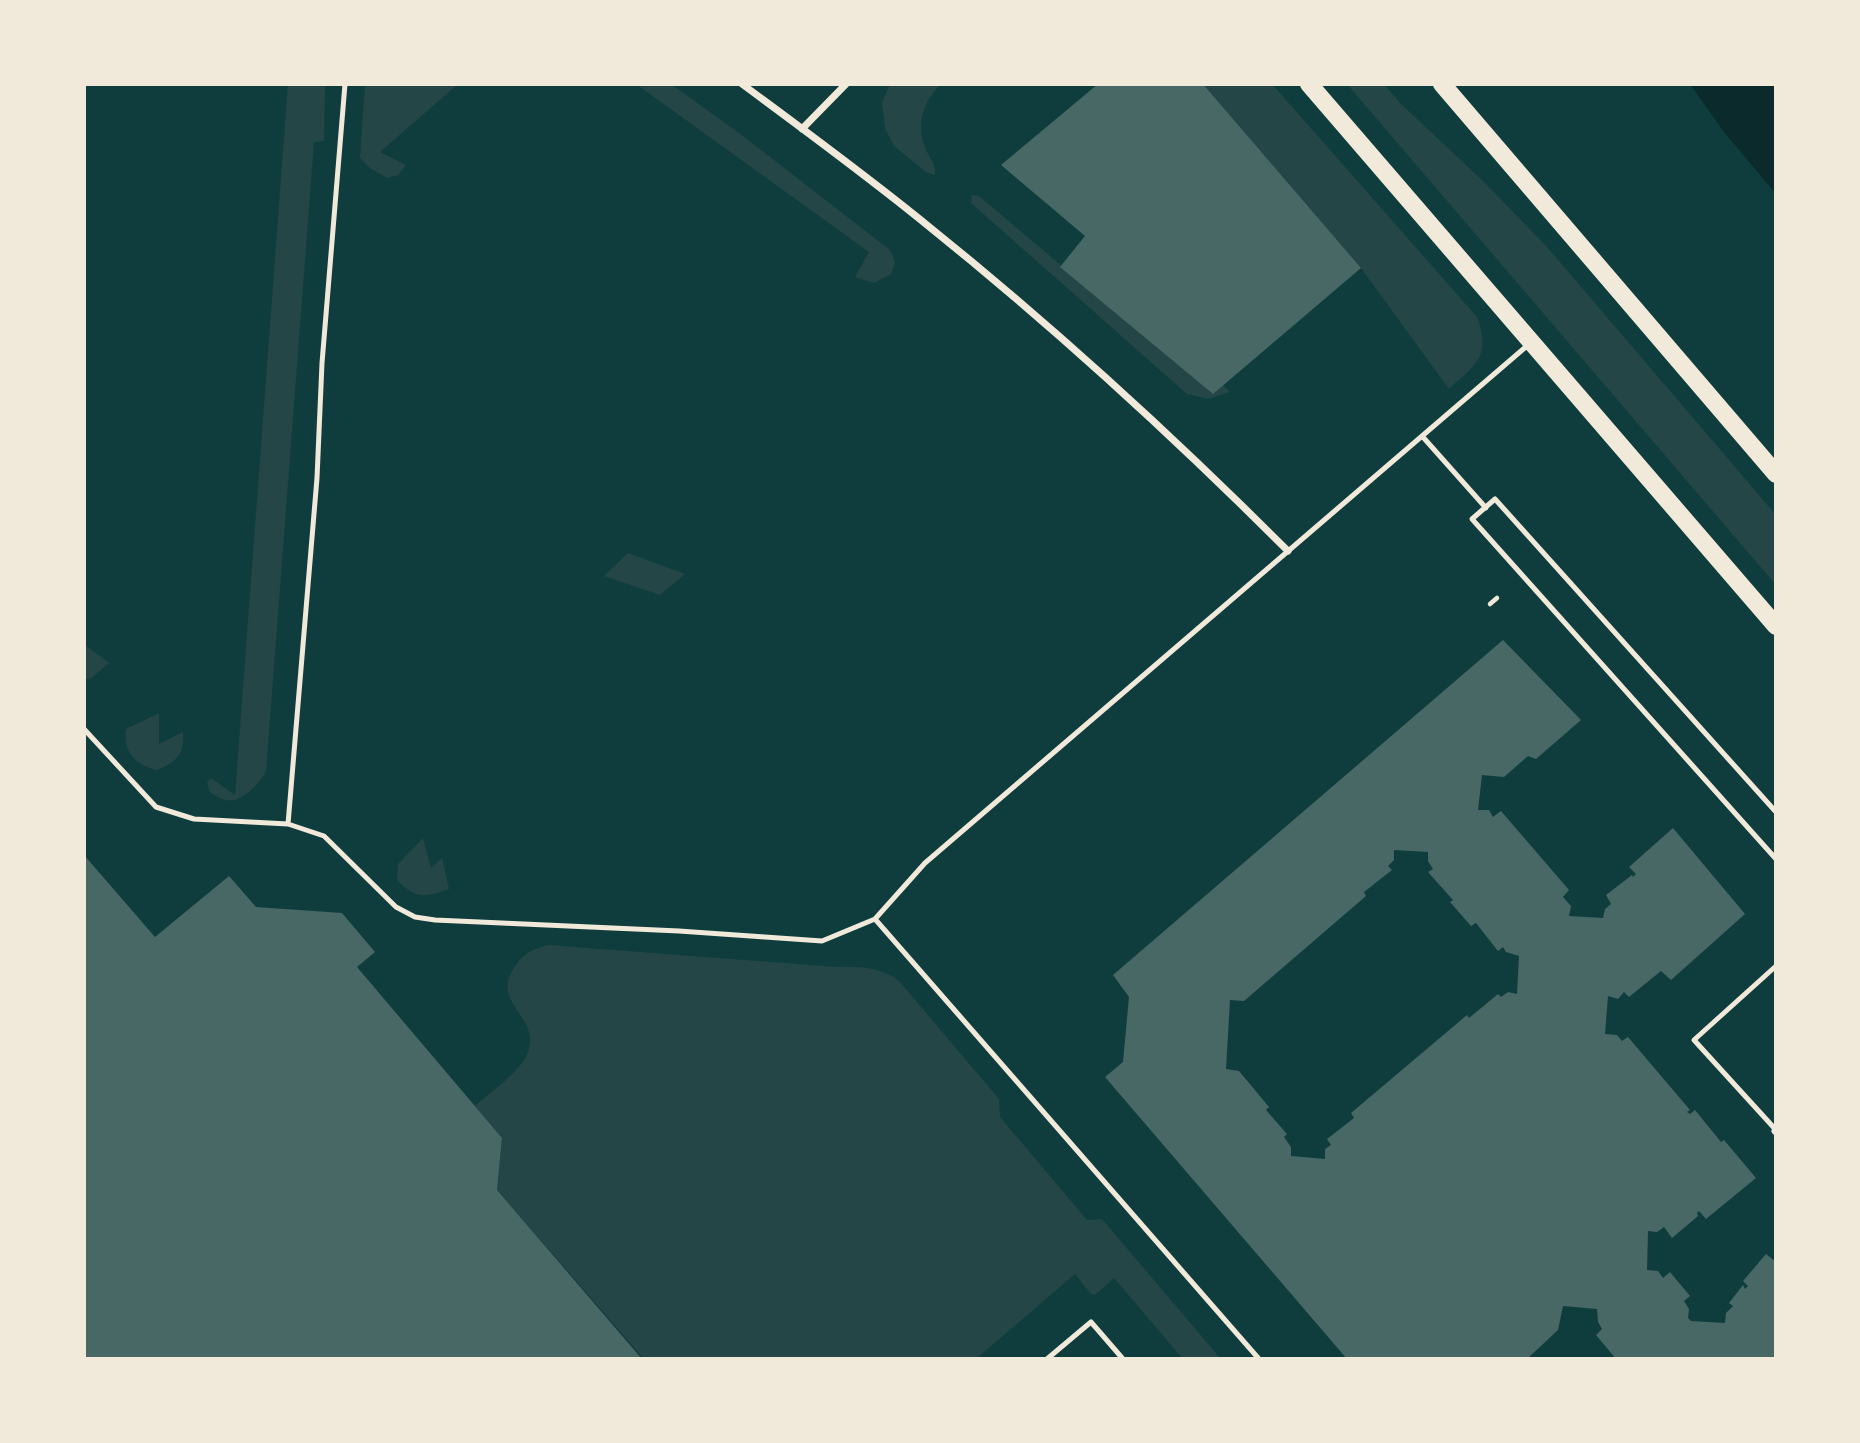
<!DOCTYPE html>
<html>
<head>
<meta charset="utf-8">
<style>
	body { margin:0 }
	#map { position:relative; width:1860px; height:1443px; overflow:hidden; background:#0f3d3e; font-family:Lato,sans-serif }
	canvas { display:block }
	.frame { position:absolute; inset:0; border:86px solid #f1e9da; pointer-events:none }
</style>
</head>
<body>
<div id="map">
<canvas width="1860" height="1443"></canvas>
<div class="frame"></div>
</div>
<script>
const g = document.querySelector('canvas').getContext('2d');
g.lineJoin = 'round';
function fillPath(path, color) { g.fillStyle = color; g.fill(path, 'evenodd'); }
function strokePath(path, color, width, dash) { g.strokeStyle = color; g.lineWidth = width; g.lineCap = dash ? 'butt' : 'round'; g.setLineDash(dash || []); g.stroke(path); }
const green = new Path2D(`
	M 288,84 L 325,84 L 324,141 L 314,142 L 266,771 C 260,783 241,804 226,800 C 220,799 215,795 210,792 L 207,783 L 211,778 L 235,795 Z
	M 365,84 L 458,84 L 380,152 L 406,165 L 398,175 L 387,178 L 370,168 L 360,158 Z
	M 636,84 L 671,84 L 743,136 L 890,250 L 895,262 L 891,274 L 874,283 L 855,277 L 869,252 Z
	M 890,84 L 941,84 C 923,102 915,125 926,150 C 930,159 936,164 935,175 L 926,172 L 894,146 L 885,128 L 882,103 Z
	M 1203,84 L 1272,84 L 1477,317 C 1491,357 1477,363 1449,389 L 1361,268 Z
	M 1347,84 L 1384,84 L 1399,102 L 1484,182 L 1547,247 L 1776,515 L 1776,585 Z
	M 972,195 L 979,196 L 1213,394 L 1223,385 L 1230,392 L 1208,399 L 1187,394 L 971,203 Z
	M 628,553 L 685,574 L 660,595 L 604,576 Z
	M 84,644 L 109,663 L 90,679 L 84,679 Z
	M 159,713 L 159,744 L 183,732 C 185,753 176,763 157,770 C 135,765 123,752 126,729 Z
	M 423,838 L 431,868 L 442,858 L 449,889 C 424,898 416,899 397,880 L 398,864 Z
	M 549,945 L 836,967 C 861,967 879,966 899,981 L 999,1099 L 1000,1117 L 1087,1220 L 1102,1219 L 1221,1359 L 1183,1359 L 1114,1278 L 1095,1295 L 1091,1294 L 1075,1274 L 976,1359 L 644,1359 L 497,1190 L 502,1138 L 475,1106 C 490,1092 522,1071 528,1052 C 541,1016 490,1003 514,968 C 523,953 533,949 549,945 Z`);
const water = new Path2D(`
	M 1690,84 L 1776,84 L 1776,194 L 1724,132 Z`);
const building = new Path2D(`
	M 1098,84 L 1203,84 L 1361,268 L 1213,394 L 1060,267 L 1085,236 L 1001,165 Z
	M 1503,640 L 1581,720 L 1536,759 L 1528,756 L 1504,777 L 1482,775 L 1478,810 L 1489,810 L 1493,817 L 1501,811 L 1569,890 L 1563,897 L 1571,906 L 1569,916 L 1603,918 L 1605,909 L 1611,904 L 1606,895 L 1632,875 L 1633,877 L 1636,874 L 1629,867 L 1673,828 L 1745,914 L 1671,980 L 1661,971 L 1629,997 L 1624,992 L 1618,999 L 1608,996 L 1605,1034 L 1617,1035 L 1622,1041 L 1628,1037 L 1690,1110 L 1687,1112 L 1690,1114 L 1695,1110 L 1721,1142 L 1724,1140 L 1756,1178 L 1706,1219 L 1699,1211 L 1697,1213 L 1698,1216 L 1672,1238 L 1664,1227 L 1657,1232 L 1648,1231 L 1647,1270 L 1658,1271 L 1663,1278 L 1670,1272 L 1690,1296 L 1684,1301 L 1689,1309 L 1688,1318 L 1691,1321 L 1725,1323 L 1726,1313 L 1733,1306 L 1729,1303 L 1743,1285 L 1745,1289 L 1748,1286 L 1743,1281 L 1766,1254 L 1776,1262 L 1776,1359 L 1616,1359 L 1596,1335 L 1602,1329 L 1598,1322 L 1597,1309 L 1563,1306 L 1558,1330 L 1527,1359 L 1347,1359 L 1105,1077 L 1123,1062 L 1129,997 L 1113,975 ZM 1394,850 L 1428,852 L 1428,861 L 1433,869 L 1428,872 L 1453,900 L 1450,902 L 1471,926 L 1476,923 L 1498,951 L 1503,947 L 1506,952 L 1519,956 L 1517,994 L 1508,992 L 1501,997 L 1498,994 L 1469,1018 L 1467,1015 L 1351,1113 L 1354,1118 L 1327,1139 L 1331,1145 L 1325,1149 L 1325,1159 L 1291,1156 L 1291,1147 L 1284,1137 L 1287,1134 L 1266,1110 L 1269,1107 L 1239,1071 L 1226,1069 L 1230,1000 L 1244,1001 L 1366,896 L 1364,892 L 1392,870 L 1388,866 L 1394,860 Z
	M 84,855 L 155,937 L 229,876 L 256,907 L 342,913 L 375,952 L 357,967 L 502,1138 L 497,1190 L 642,1359 L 84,1359 Z`);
const path = new Path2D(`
	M 1490,604 L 1497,598`);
const service = new Path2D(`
	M 1422,436 L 1486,508
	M 84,729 L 156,807 L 194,819 L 288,824 L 324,836 L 396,907 L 415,917 L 435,920 L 679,931 L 822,941 L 875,919 L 925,863 L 1528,345
	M 1776,812 L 1495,499 L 1472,519 L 1776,859
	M 288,824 L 317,478 L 322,363 L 345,84
	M 875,919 L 1259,1359
	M 1776,966 L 1694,1040 L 1776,1130
	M 1047,1359 L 1091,1322 L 1123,1359`);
const minor = new Path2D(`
	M 742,84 C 804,130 867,176 927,225 C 1054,327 1173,436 1288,551
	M 802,129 L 846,84
	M 1775,1131 L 1776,1132`);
const primary = new Path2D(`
	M 1309,84 L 1776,626
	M 1442,84 L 1776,474`);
fillPath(green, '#244646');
fillPath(water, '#0a2a2b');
fillPath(building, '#486865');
strokePath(path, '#f1e9da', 4.5);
strokePath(service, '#f1e9da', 5);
strokePath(minor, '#f1e9da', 7);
strokePath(primary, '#f1e9da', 18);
</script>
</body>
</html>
